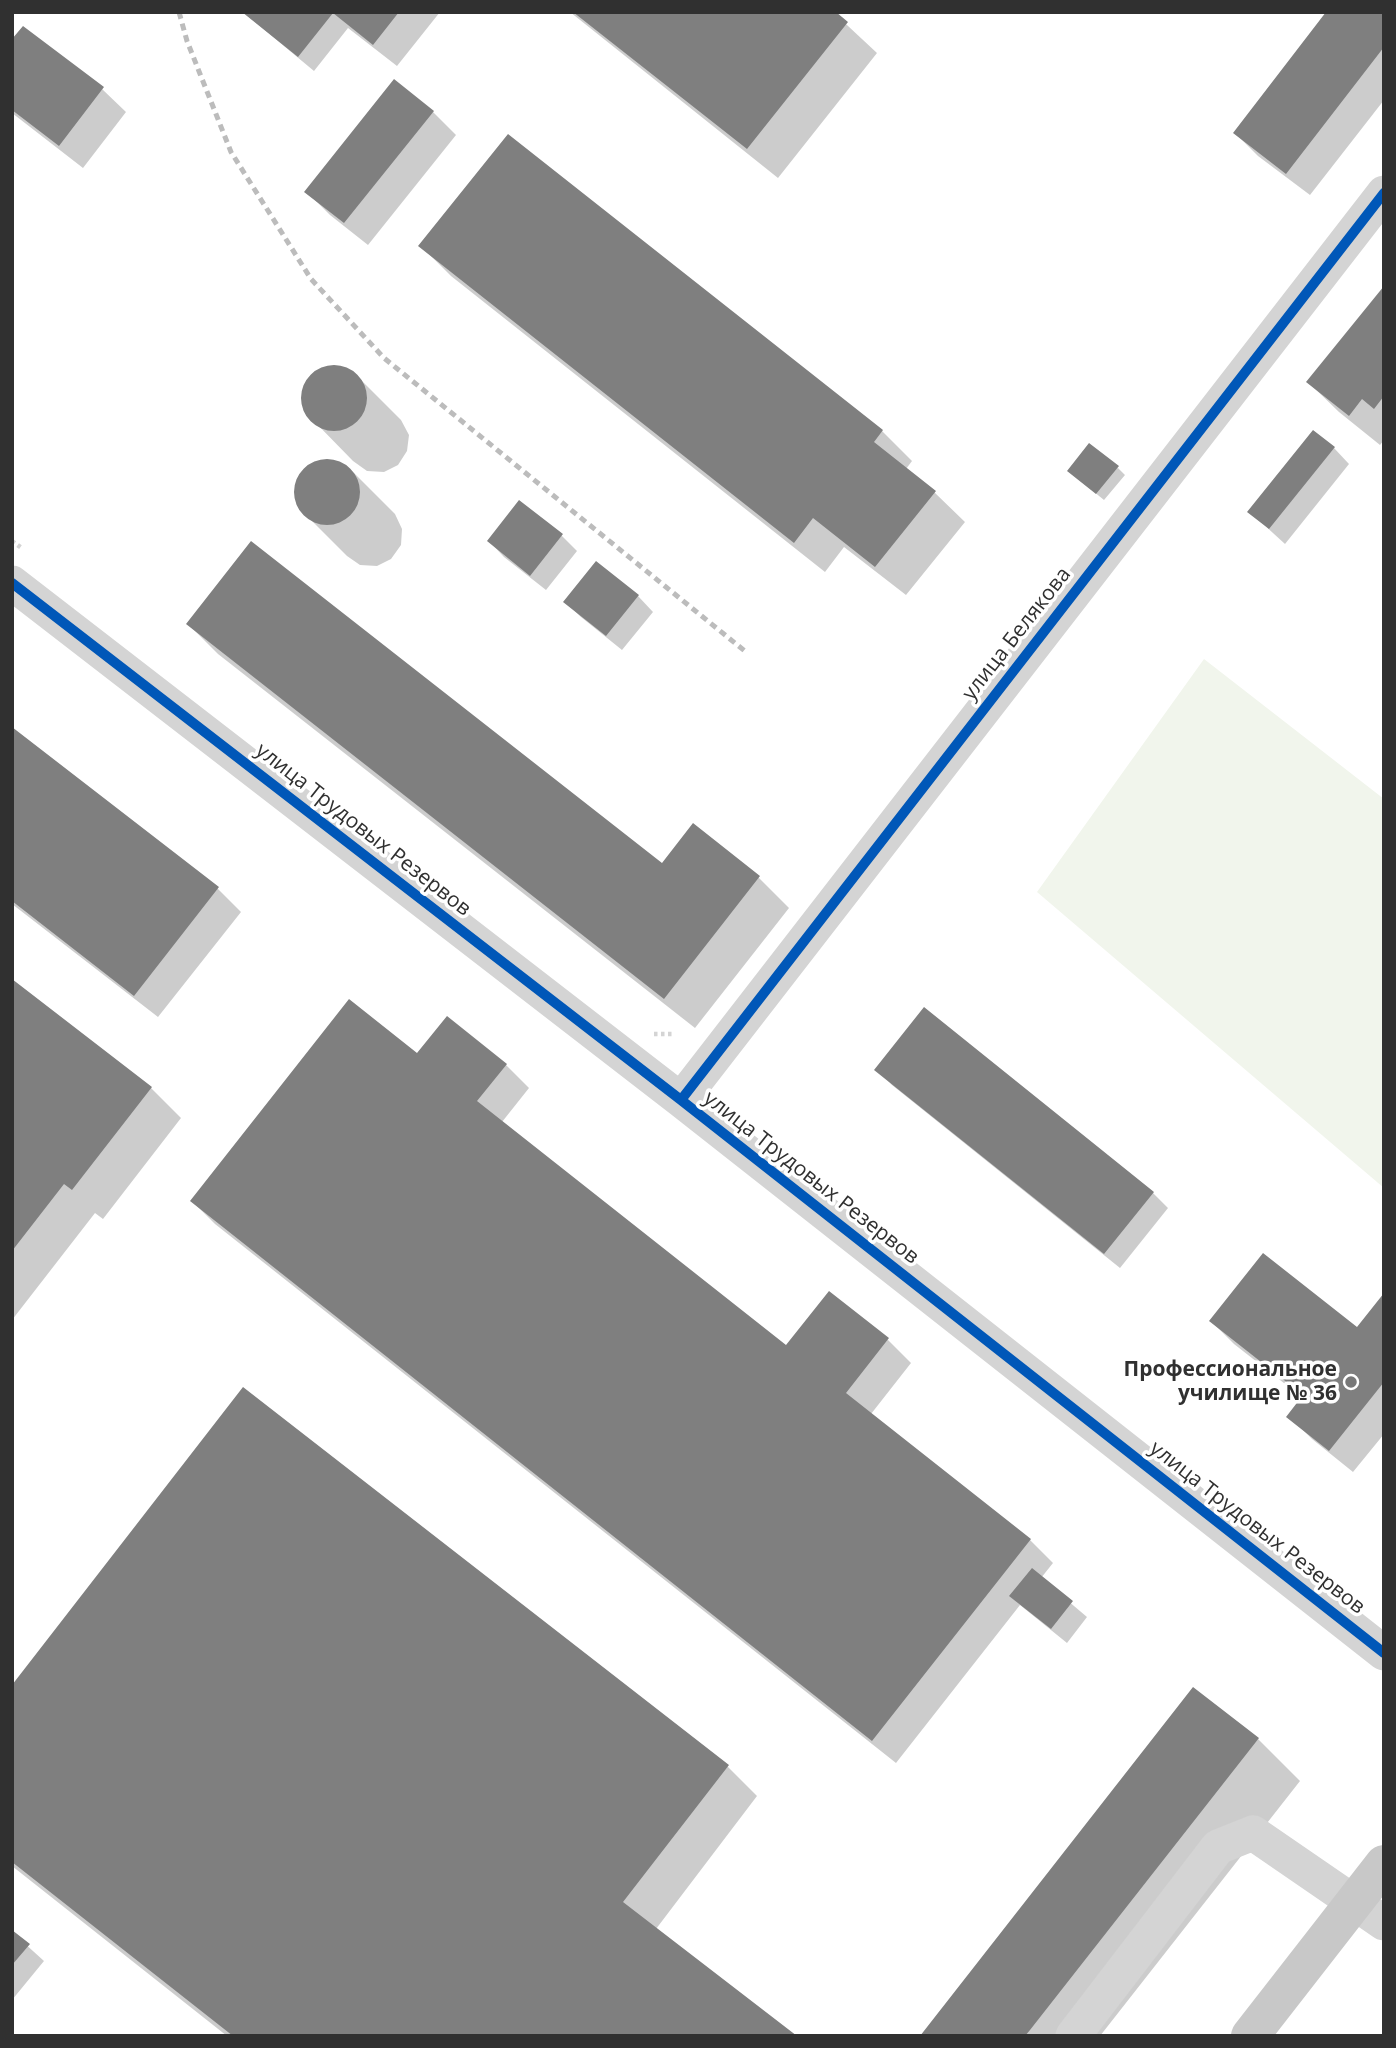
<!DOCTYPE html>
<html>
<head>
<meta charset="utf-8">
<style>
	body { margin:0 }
	#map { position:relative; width:1396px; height:2048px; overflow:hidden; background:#fff; font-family:"Open Sans",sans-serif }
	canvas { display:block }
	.frame { position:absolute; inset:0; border:14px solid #303030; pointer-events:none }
</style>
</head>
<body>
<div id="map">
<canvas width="1396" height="2048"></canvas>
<div class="frame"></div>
</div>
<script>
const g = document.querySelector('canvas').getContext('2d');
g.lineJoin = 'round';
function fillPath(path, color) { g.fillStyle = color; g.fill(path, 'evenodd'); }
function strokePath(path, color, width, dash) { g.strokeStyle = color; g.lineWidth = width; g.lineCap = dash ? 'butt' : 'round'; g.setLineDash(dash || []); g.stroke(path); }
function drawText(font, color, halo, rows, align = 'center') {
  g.font = font + ' "Open Sans",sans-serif'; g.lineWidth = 7; g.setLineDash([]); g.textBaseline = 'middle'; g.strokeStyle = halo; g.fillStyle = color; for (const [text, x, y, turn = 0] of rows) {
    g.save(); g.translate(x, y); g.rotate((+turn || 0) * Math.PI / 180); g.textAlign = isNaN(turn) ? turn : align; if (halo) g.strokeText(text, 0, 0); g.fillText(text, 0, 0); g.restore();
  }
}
const green = new Path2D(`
	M 1204,659 L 1384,799 L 1384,1188 L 1037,892 Z`);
const shadow = new Path2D(`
	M 243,12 L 440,12 L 397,66 L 348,28 L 314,71 Z
	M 570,12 L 833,12 L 877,53 L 778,178 Z
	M 1384,12 L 1384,100 L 1310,195 L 1258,156 L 1235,133 Z
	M 12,40 L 102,89 L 126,112 L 83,168 L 12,113 Z
	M 433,112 L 456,135 L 368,245 L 330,215 L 306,191 Z
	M 421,246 L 882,431 L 912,461 L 906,469 L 934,492 L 965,522 L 906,595 L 844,547 L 825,572 L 451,276 Z
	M 1384,288 L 1384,440 L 1380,445 L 1339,412 L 1308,382 Z
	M 328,367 L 345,368 L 358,377 L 401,420 L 409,435 L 407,451 L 398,465 L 384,472 L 367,471 L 353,461 L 311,418 L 303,404 L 304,387 L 314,374 Z
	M 1334,448 L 1349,464 L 1285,544 L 1250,512 Z
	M 322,461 L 338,462 L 352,471 L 395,514 L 402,529 L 401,545 L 391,559 L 377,566 L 360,565 L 347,556 L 304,513 L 296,498 L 298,482 L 307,468 Z
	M 1118,468 L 1125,475 L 1104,500 L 1077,478 Z
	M 561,535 L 577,551 L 546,590 L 504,557 L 489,541 Z
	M 638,596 L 653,612 L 622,650 L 581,617 L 565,602 Z
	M 188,624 L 662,865 L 693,826 L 759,878 L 789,908 L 695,1028 L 218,654 Z
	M 12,729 L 217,888 L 241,912 L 158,1017 L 12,904 Z
	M 12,981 L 151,1088 L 181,1118 L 103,1219 L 95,1213 L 12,1320 Z
	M 418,1056 L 506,1065 L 529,1088 L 502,1122 L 787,1348 L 829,1293 L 888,1340 L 911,1363 L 871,1414 L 1030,1540 L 1053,1563 L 1041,1578 L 1087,1617 L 1067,1643 L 1020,1605 L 896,1763 L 215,1224 L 192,1201 Z
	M 877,1069 L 1153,1193 L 1168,1208 L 1120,1268 L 892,1085 Z
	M 1384,1296 L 1384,1434 L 1353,1472 L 1312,1439 L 1289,1416 L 1303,1398 L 1234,1344 L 1211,1321 L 1357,1330 Z
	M 12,1688 L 727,1766 L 757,1796 L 656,1929 L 795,2036 L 227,2036 L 12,1866 Z
	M 1258,1739 L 1300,1781 L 1100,2036 L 922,2036 Z
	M 12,1932 L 44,1961 L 12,2000 Z`);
const building = new Path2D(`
	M 242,12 L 399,12 L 373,45 L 333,13 L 298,57 Z
	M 573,12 L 836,12 L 848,22 L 747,149 Z
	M 1326,12 L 1384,12 L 1384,47 L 1286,174 L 1233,133 Z
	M 23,26 L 104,87 L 59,146 L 12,110 L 12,39 Z
	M 394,79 L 434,111 L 344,223 L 304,192 Z
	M 508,134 L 883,430 L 874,442 L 936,491 L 875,567 L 813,518 L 794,543 L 418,246 Z
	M 1384,286 L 1384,396 L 1374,409 L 1362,399 L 1349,416 L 1306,382 Z
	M301 398a33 33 0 1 1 66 0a33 33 0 1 1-66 0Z
	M 1313,430 L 1335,447 L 1269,529 L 1247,512 Z
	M 1089,443 L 1119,466 L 1096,494 L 1067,471 Z
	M294 492a33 33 0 1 1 66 0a33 33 0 1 1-66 0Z
	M 519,500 L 563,534 L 530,576 L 487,541 Z
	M 251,541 L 662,863 L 693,823 L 760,876 L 664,999 L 186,624 Z
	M 596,561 L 639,595 L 606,636 L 563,602 Z
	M 12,727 L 219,887 L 134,996 L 12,901 Z
	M 12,979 L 152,1087 L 72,1190 L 64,1184 L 12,1251 Z
	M 349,999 L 417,1053 L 447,1016 L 507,1064 L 477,1101 L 786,1345 L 829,1291 L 889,1338 L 846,1393 L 1031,1539 L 872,1741 L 190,1201 Z
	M 924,1007 L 1154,1192 L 1104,1254 L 874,1070 Z
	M 1263,1253 L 1357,1327 L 1384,1293 L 1384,1382 L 1329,1451 L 1286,1417 L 1303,1395 L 1209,1321 Z
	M 243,1387 L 729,1765 L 623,1902 L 797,2036 L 233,2036 L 12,1862 L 12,1685 Z
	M 1032,1568 L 1073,1601 L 1051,1629 L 1009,1596 Z
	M 1193,1687 L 1259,1738 L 1030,2030 L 1025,2036 L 920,2036 Z
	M 12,1930 L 30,1944 L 12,1965 Z`);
const path = new Path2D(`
	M 12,541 L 23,549
	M 654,1034 L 674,1034`);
const minor = new Path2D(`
	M 12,583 L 681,1100 L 1384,1653
	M 681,1100 L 1384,193
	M 1073,2036 L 1218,1847 L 1253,1833 L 1384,1923`);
const major = new Path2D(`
	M 1250,2036 L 1384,1864`);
const rail = new Path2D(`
	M 179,12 L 187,41 L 231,152 L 311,279 L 384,358 L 746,652`);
const cycleway = new Path2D(`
	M 12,583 L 681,1100 L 1384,1653
	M 681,1100 L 1384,193`);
const markers = [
	[1351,1382,7,"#787878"]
];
const streetNames = [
	["улица Белякова",1017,634,-52],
	["улица Трудовых Резервов",363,830,38],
	["улица Трудовых Резервов",811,1178,38],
	["улица Трудовых Резервов",1257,1528,38]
];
const poiNames = [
	["Профессиональное",1337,1370],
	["училище № 36",1337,1394]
];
fillPath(green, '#f1f5ec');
fillPath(shadow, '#0003');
fillPath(building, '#7f7f7f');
strokePath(path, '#d4d4d4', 4.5, [3.5, 3.5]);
strokePath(minor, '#d4d4d4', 35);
strokePath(major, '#c8c8c8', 38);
strokePath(rail, '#bcbcbc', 5, [7, 5]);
strokePath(cycleway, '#0057b8', 10);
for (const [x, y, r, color] of markers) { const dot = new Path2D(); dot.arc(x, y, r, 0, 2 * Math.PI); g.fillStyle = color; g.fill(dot); strokePath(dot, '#fff', 2.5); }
drawText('21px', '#303030', '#fff', streetNames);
drawText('bold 21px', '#303030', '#fff', poiNames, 'right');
</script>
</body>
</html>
